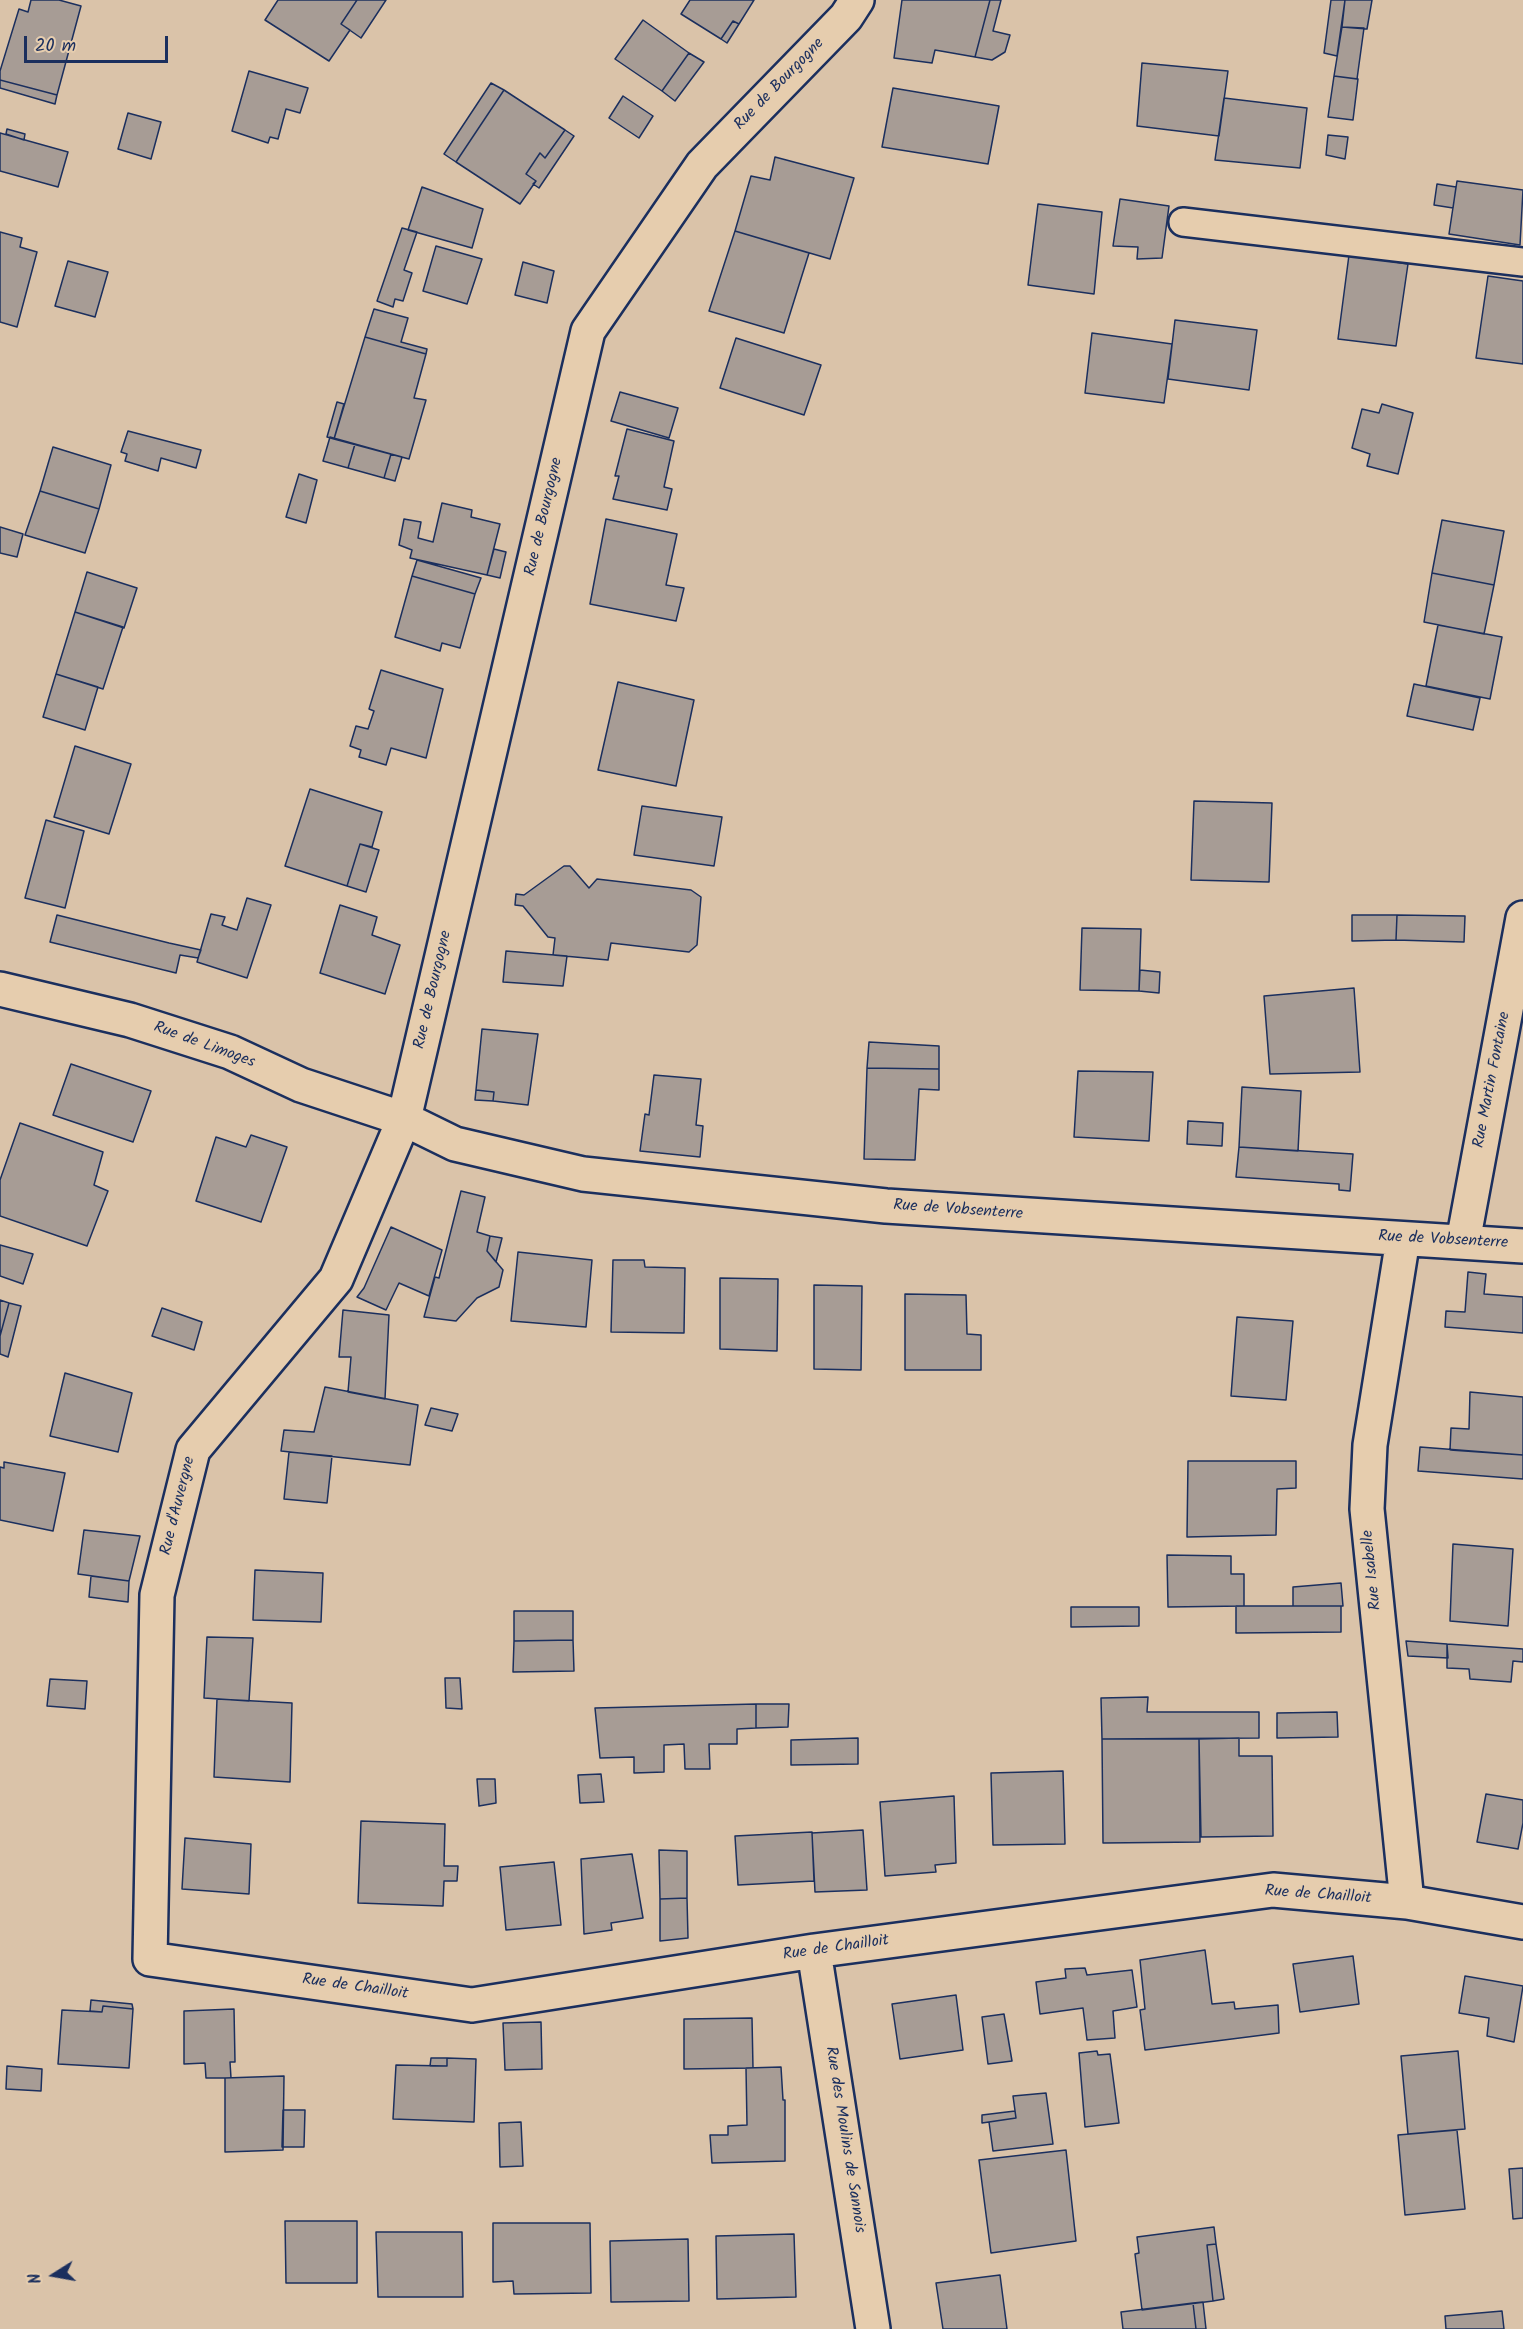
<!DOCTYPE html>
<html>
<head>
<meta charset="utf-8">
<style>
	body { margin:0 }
	#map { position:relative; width:1523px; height:2329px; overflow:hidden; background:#dac3a9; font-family:Kalam,sans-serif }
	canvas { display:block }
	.north { position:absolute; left:24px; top:2245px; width:60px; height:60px; -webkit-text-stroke:4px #e6cdae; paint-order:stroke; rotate:259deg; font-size:16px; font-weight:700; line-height:24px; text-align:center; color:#1b2f5e }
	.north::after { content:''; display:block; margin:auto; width:21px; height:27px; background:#1b2f5e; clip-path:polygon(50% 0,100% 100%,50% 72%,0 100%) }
	.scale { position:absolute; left:24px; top:36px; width:144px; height:27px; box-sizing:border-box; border:3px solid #1b2f5e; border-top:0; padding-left:8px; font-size:18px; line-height:21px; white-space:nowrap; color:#1b2f5e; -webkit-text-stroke:4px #e6cdae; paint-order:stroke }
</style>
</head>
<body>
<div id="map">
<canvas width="1523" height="2329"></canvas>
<div class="north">N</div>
<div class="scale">20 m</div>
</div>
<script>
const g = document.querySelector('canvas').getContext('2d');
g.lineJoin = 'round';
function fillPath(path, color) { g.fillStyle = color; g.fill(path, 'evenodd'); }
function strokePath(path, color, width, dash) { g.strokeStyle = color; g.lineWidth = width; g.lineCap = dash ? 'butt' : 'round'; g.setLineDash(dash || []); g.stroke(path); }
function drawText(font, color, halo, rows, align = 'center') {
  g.font = font + ' Kalam,sans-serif'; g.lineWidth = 5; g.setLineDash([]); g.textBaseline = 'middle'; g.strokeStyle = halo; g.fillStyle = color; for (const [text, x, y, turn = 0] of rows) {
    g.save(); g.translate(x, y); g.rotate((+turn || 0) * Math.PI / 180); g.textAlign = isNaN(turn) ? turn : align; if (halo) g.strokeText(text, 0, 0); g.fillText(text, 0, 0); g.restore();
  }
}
const building = new Path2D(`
	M 31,0 L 59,0 L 81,6 L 57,95 L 0,80 L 0,71 L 19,9 L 28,12 Z
	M 278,0 L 357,0 L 341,24 L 350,30 L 329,61 L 265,20 Z
	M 357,0 L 386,0 L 361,38 L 341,24 Z
	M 690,0 L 754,0 L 739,24 L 733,21 L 721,39 L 681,14 Z
	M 902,0 L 990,0 L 975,57 L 935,50 L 932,63 L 894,58 Z
	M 990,0 L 1001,0 L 993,31 L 1010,35 L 1005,52 L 992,60 L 975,57 Z
	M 1331,0 L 1345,0 L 1337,56 L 1324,53 Z
	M 1345,0 L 1372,0 L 1367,29 L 1342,27 Z
	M 643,20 L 689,53 L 662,91 L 615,59 Z
	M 733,21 L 739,24 L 727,43 L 721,39 Z
	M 1342,27 L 1364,28 L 1357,79 L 1334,76 Z
	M 689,53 L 704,62 L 675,101 L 662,91 Z
	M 1142,63 L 1228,71 L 1219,136 L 1137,126 Z
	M 249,71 L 308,88 L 300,113 L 286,109 L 278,139 L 270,137 L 268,143 L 232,131 Z
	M 1334,76 L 1358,79 L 1353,120 L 1328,117 Z
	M 0,80 L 57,95 L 55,104 L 0,88 Z
	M 491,83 L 504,90 L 456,162 L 444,154 Z
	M 893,88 L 999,106 L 988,164 L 882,147 Z
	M 504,90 L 565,130 L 545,158 L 540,153 L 526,174 L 536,181 L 520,204 L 456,162 Z
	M 623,96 L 653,116 L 639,138 L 609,118 Z
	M 1224,98 L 1307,108 L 1300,168 L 1215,160 Z
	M 128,113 L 161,122 L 151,159 L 118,149 Z
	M 7,129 L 25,134 L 24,140 L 6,134 Z
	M 565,130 L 574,136 L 539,188 L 533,184 L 536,181 L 526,174 L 540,153 L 545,158 Z
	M 0,133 L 68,152 L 58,187 L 0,171 Z
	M 1328,135 L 1348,137 L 1345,159 L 1326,155 Z
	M 775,157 L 854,178 L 830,259 L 735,231 L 751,176 L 770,180 Z
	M 1457,181 L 1523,190 L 1520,245 L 1449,234 Z
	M 1437,184 L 1456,187 L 1453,208 L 1434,205 Z
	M 422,187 L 483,209 L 472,248 L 408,230 Z
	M 1120,199 L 1169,206 L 1162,258 L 1137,259 L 1138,247 L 1113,246 Z
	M 1038,204 L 1102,212 L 1094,294 L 1028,285 Z
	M 402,228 L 417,232 L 404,270 L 412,273 L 403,301 L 395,299 L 393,307 L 377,301 Z
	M 735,231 L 809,253 L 784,333 L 709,311 Z
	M 0,232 L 22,238 L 20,247 L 37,252 L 17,327 L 0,322 Z
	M 436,246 L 482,259 L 467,304 L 423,291 Z
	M 1349,255 L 1408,264 L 1396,346 L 1338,339 Z
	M 68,261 L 108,272 L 95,317 L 55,306 Z
	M 523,262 L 554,271 L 547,303 L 515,295 Z
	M 1488,276 L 1523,281 L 1523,364 L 1476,358 Z
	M 374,309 L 408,318 L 401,342 L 427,349 L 426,354 L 365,337 Z
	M 1175,320 L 1257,330 L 1249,390 L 1168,379 Z
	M 1092,333 L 1172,344 L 1164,403 L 1085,393 Z
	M 365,337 L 426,354 L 414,398 L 426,400 L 409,459 L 334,439 Z
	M 736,338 L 821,365 L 804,415 L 720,388 Z
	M 620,392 L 678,408 L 669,438 L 611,421 Z
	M 337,402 L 344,404 L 334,439 L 327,437 Z
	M 1382,404 L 1413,413 L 1398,474 L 1367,466 L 1370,454 L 1352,448 L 1362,409 L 1379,413 Z
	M 627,429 L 674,441 L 664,487 L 672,489 L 667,510 L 613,499 L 619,476 L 615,476 Z
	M 128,431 L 201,450 L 196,468 L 161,458 L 158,471 L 125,461 L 127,454 L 121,452 Z
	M 330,437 L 355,444 L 348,468 L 323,461 Z
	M 355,444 L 391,454 L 384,478 L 348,468 Z
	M 53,447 L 111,465 L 99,509 L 40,491 Z
	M 391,454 L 402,457 L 395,481 L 384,478 Z
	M 299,474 L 317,480 L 306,523 L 286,517 Z
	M 40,491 L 99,509 L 85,553 L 25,535 Z
	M 442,503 L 472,510 L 471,517 L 500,524 L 487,575 L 410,558 L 412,550 L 399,545 L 404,519 L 421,522 L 418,538 L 433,542 Z
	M 606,519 L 677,534 L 666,585 L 684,588 L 676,621 L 590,604 Z
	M 1442,520 L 1504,531 L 1494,585 L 1432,573 Z
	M 0,527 L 23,534 L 17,557 L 0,553 Z
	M 494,549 L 506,552 L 500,578 L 487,575 Z
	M 417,560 L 481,578 L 475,594 L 412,576 Z
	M 87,572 L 137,588 L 124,628 L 75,612 Z
	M 1432,573 L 1494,585 L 1484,634 L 1424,622 Z
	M 412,576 L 475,594 L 460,648 L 442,643 L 440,651 L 395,637 Z
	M 75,612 L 123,627 L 103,689 L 56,674 Z
	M 1438,625 L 1502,637 L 1490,699 L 1426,686 Z
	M 381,670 L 443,689 L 426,758 L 391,748 L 386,765 L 359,757 L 361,750 L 350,746 L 356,726 L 368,729 L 374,711 L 369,709 Z
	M 56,674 L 98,687 L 85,730 L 43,717 Z
	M 618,682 L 694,700 L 676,786 L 598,770 Z
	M 1414,684 L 1480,698 L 1473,730 L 1407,716 Z
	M 75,746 L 131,764 L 109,834 L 54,817 Z
	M 310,789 L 382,812 L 372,847 L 360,844 L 347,886 L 285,866 Z
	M 1194,801 L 1272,803 L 1269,882 L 1191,880 Z
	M 642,806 L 722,817 L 714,866 L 634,855 Z
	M 46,820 L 84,831 L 65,908 L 25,898 Z
	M 360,844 L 379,850 L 366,892 L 347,886 Z
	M 564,866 L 570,866 L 589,888 L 597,879 L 691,890 L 701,897 L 697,945 L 689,952 L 611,943 L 608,960 L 553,955 L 555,938 L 548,937 L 523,906 L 515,905 L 516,894 L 524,895 Z
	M 247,898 L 271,905 L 247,978 L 197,962 L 211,914 L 225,917 L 222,925 L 237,930 Z
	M 340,905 L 377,917 L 372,935 L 400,945 L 385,994 L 320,973 Z
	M 57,915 L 169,943 L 201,950 L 198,958 L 180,955 L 176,973 L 50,942 Z
	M 1352,915 L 1397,915 L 1396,940 L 1352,941 Z
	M 1397,915 L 1465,916 L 1464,942 L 1396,940 Z
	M 1082,928 L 1141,929 L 1139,991 L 1080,990 Z
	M 506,951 L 567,956 L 563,986 L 503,982 Z
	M 1140,970 L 1160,972 L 1159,993 L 1139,991 Z
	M 1354,988 L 1360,1072 L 1270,1074 L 1264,996 Z
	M 482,1029 L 538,1034 L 528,1105 L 493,1101 L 494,1092 L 476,1090 Z
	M 869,1042 L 939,1046 L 939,1069 L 867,1068 Z
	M 71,1064 L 151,1091 L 133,1142 L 53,1115 Z
	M 867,1068 L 939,1069 L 939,1090 L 919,1089 L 915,1160 L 864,1159 Z
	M 1078,1071 L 1153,1072 L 1149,1141 L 1074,1137 Z
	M 654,1075 L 701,1079 L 696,1125 L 703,1126 L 700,1157 L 640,1151 L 645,1114 L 649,1115 Z
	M 1242,1087 L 1301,1091 L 1298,1151 L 1239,1147 Z
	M 476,1090 L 494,1092 L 493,1101 L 475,1100 Z
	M 1188,1121 L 1223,1123 L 1222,1146 L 1187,1144 Z
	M 20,1123 L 103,1152 L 94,1185 L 108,1191 L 87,1246 L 0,1216 L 0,1180 Z
	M 251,1135 L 287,1147 L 261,1222 L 196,1201 L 216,1137 L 246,1147 Z
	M 1239,1147 L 1353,1154 L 1350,1191 L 1339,1190 L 1339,1184 L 1236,1177 Z
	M 461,1191 L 485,1197 L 477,1232 L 490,1236 L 487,1251 L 503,1270 L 499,1287 L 477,1298 L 456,1321 L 424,1317 L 435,1277 L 439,1278 Z
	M 391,1227 L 442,1250 L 429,1296 L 399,1283 L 386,1310 L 357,1297 L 364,1288 Z
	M 490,1236 L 502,1238 L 496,1262 L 487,1251 Z
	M 0,1245 L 33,1254 L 23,1284 L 0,1276 Z
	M 518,1252 L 592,1260 L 586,1327 L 511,1321 Z
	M 613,1260 L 644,1260 L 645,1267 L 685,1268 L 684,1333 L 611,1332 Z
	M 1468,1272 L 1486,1274 L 1484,1294 L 1523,1297 L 1523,1333 L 1445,1327 L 1446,1311 L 1465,1312 Z
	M 720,1278 L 778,1279 L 777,1351 L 720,1349 Z
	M 814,1285 L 862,1286 L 861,1370 L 814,1369 Z
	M 905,1294 L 966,1295 L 967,1334 L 981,1335 L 981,1370 L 905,1370 Z
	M 0,1300 L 9,1303 L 0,1336 Z
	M 9,1303 L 21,1306 L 8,1357 L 0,1354 L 0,1336 Z
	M 162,1308 L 202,1322 L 194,1350 L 152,1336 Z
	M 343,1310 L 389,1315 L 385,1399 L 348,1392 L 351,1357 L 339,1357 Z
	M 1237,1317 L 1293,1321 L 1286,1400 L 1231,1396 Z
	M 65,1373 L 132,1393 L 118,1452 L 50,1436 Z
	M 325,1387 L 418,1405 L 410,1465 L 281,1451 L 284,1430 L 314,1432 Z
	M 1470,1392 L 1523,1397 L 1523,1455 L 1450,1450 L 1451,1428 L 1469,1429 Z
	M 431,1408 L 458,1414 L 452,1431 L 425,1425 Z
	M 1420,1447 L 1523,1455 L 1523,1479 L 1418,1471 Z
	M 289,1452 L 332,1456 L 327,1503 L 284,1499 Z
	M 1188,1461 L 1296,1461 L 1296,1488 L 1277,1489 L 1276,1535 L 1187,1537 Z
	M 4,1462 L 65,1473 L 53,1531 L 0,1520 L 0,1467 L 4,1468 Z
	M 84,1530 L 140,1536 L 129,1581 L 78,1574 Z
	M 1453,1544 L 1513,1549 L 1508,1626 L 1450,1621 Z
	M 1167,1555 L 1231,1556 L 1231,1574 L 1244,1574 L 1244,1606 L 1168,1607 Z
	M 255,1570 L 323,1573 L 321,1622 L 253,1620 Z
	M 91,1576 L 129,1581 L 128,1602 L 89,1597 Z
	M 1341,1583 L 1343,1606 L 1293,1606 L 1293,1587 Z
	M 1236,1606 L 1341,1606 L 1341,1632 L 1236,1633 Z
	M 1071,1607 L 1139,1607 L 1139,1626 L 1071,1627 Z
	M 514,1611 L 573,1611 L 573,1640 L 514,1641 Z
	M 207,1637 L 253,1638 L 249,1701 L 204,1698 Z
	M 573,1640 L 574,1671 L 513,1672 L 514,1641 Z
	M 1406,1641 L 1447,1644 L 1448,1658 L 1408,1656 Z
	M 1447,1644 L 1523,1649 L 1523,1662 L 1513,1661 L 1511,1682 L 1470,1679 L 1469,1669 L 1447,1668 Z
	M 445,1678 L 460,1678 L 462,1709 L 446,1708 Z
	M 50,1679 L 87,1681 L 85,1709 L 47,1706 Z
	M 1148,1697 L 1147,1712 L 1259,1712 L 1259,1738 L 1102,1739 L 1101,1698 Z
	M 217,1699 L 292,1703 L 290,1782 L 214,1777 Z
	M 756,1704 L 756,1728 L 737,1729 L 737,1744 L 709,1744 L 710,1769 L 685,1769 L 684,1744 L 664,1745 L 664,1772 L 634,1773 L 634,1757 L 600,1758 L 595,1708 Z
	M 756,1704 L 789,1704 L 788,1727 L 756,1728 Z
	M 1337,1712 L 1338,1737 L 1277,1738 L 1277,1713 Z
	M 858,1738 L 858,1764 L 791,1765 L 791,1740 Z
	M 1239,1738 L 1239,1756 L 1272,1756 L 1273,1836 L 1201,1837 L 1199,1739 Z
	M 1102,1739 L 1199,1739 L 1200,1842 L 1103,1843 Z
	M 1063,1771 L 1065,1844 L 993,1845 L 991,1773 Z
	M 601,1774 L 604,1802 L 580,1803 L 578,1775 Z
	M 477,1779 L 495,1779 L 496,1803 L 479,1806 Z
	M 1486,1794 L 1523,1800 L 1523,1823 L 1518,1849 L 1477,1842 Z
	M 954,1796 L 956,1863 L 935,1865 L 936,1872 L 885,1876 L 880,1802 Z
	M 361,1821 L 445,1824 L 444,1866 L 458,1866 L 457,1881 L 444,1881 L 443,1906 L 358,1903 Z
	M 863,1830 L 867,1890 L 815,1892 L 812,1833 Z
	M 812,1832 L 814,1881 L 738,1885 L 735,1836 Z
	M 185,1838 L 251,1844 L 249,1894 L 182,1889 Z
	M 659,1850 L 687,1851 L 687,1898 L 660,1899 Z
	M 632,1854 L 643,1918 L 611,1923 L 612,1930 L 584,1934 L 581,1859 Z
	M 554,1862 L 561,1925 L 506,1930 L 500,1867 Z
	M 687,1898 L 688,1938 L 660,1941 L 660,1899 Z
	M 1205,1950 L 1212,2004 L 1234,2002 L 1235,2009 L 1278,2005 L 1279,2033 L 1145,2050 L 1140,2010 L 1145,2009 L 1140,1960 Z
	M 1353,1956 L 1359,2004 L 1300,2012 L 1293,1964 Z
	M 1085,1968 L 1087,1975 L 1132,1970 L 1137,2007 L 1113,2011 L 1115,2038 L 1087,2040 L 1083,2008 L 1040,2014 L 1036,1982 L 1066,1978 L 1065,1969 Z
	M 1465,1976 L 1523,1986 L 1514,2042 L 1487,2036 L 1489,2018 L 1459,2013 Z
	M 956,1995 L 963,2050 L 900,2059 L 892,2004 Z
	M 91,2000 L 132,2004 L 133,2009 L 103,2006 L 102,2012 L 90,2011 Z
	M 103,2006 L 133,2009 L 129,2068 L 58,2064 L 62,2010 L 102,2012 Z
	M 234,2009 L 235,2062 L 230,2062 L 231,2078 L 206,2078 L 205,2063 L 184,2064 L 184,2011 Z
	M 1004,2014 L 1012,2061 L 988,2064 L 982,2017 Z
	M 752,2018 L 753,2068 L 684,2069 L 684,2019 Z
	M 541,2022 L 542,2069 L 505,2070 L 503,2023 Z
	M 1097,2051 L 1098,2055 L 1110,2054 L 1119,2123 L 1085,2127 L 1079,2053 Z
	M 1458,2051 L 1465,2129 L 1408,2134 L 1401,2056 Z
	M 431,2058 L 447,2058 L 447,2066 L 430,2066 Z
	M 447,2058 L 476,2059 L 474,2122 L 393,2119 L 396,2065 L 447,2066 Z
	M 7,2066 L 42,2069 L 41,2091 L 6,2089 Z
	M 781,2067 L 783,2100 L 785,2100 L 785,2161 L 712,2163 L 710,2135 L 728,2135 L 728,2126 L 747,2125 L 746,2068 Z
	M 284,2076 L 283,2150 L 225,2152 L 225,2078 Z
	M 1046,2093 L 1053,2144 L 993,2151 L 989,2122 L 1016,2118 L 1013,2096 Z
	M 283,2110 L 305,2110 L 304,2147 L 282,2147 Z
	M 1015,2111 L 1016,2118 L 982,2123 L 982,2115 Z
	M 521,2122 L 523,2166 L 500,2167 L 499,2123 Z
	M 1457,2130 L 1465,2209 L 1405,2215 L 1398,2135 Z
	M 1066,2150 L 1076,2241 L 991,2253 L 979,2160 Z
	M 1523,2168 L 1523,2218 L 1513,2219 L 1509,2169 Z
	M 285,2221 L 357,2221 L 357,2283 L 286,2283 Z
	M 493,2223 L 590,2223 L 591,2293 L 514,2294 L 513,2281 L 493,2282 Z
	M 1214,2227 L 1216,2244 L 1207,2245 L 1213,2301 L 1142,2310 L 1135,2254 L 1139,2253 L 1137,2237 Z
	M 376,2232 L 462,2232 L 463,2297 L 378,2297 Z
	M 794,2234 L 796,2297 L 717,2299 L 716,2236 Z
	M 688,2239 L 689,2301 L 611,2302 L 610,2241 Z
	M 1216,2244 L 1224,2299 L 1213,2301 L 1207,2245 Z
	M 1000,2275 L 1007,2329 L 943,2329 L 936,2283 Z
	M 1203,2302 L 1206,2329 L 1196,2329 L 1193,2303 Z
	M 1193,2303 L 1196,2329 L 1123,2329 L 1121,2312 Z
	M 1502,2311 L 1504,2329 L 1446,2329 L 1445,2316 Z`);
const lane = new Path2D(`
	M 1183,222 L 1523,262`);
const street = new Path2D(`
	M 857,0 L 846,17 L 702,165 L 588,331 L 404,1119 L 336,1279 L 193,1450 L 157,1595 L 150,1959 L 472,2005 L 814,1951 L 1273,1890 L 1407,1902 L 1523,1922
	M 0,989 L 130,1020 L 230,1052 L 301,1085 L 404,1119 L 455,1144 L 583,1174 L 886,1206 L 1523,1246
	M 1403,1239 L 1370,1445 L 1367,1509 L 1407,1902
	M 1463,1242 L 1523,918
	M 814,1951 L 873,2329`);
const streetNames = [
	["Rue de Bourgogne",780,85,-46],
	["Rue de Bourgogne",545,517,-77],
	["Rue de Bourgogne",434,990,-77],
	["Rue de Limoges",204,1046,20],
	["Rue Martin Fontaine",1493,1080,-79],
	["Rue de Vobsenterre",958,1211,4],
	["Rue de Vobsenterre",1443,1241,3],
	["Rue d'Auvergne",179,1506,-76],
	["Rue Isabelle",1373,1570,-96],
	["Rue de Chailloit",1318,1896,4],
	["Rue de Chailloit",836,1949,-8],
	["Rue de Chailloit",355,1988,8],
	["Rue des Moulins de Sannois",844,2140,81]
];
fillPath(building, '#a79c95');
strokePath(building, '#1b2f5e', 1.5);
strokePath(lane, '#1b2f5e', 32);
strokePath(street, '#1b2f5e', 38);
strokePath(lane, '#e6cdae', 27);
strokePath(street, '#e6cdae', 33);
drawText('16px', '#1b2f5e', '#e6cdae', streetNames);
</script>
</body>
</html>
